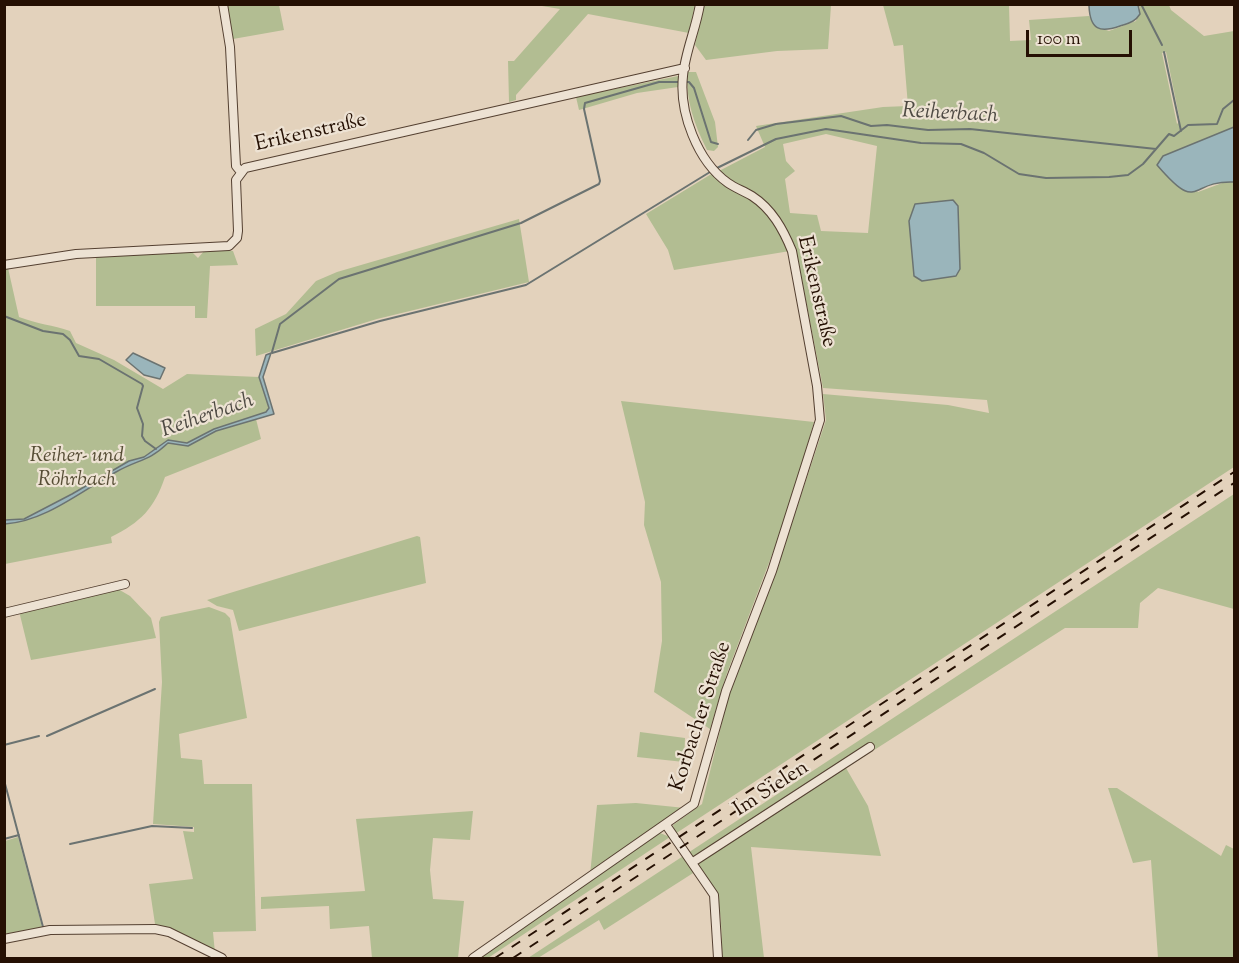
<!DOCTYPE html>
<html>
<head>
<meta charset="utf-8">
<style>
	body { margin:0 }
	#map { position:relative; width:1239px; height:963px; overflow:hidden; background:#e3d2bc; font-family:"Sorts Mill Goudy",serif }
	canvas { display:block }
	.frame { position:absolute; inset:0; border:6px solid #251003; pointer-events:none }
	.scale { position:absolute; left:1026px; top:30px; width:106px; height:27px; box-sizing:border-box; border:3px solid #251003; border-top:0; padding-left:8px; font-size:18px; line-height:21px; white-space:nowrap; color:#251003; -webkit-text-stroke:4px #ede2d3; paint-order:stroke }
</style>
</head>
<body>
<div id="map">
<canvas width="1239" height="963"></canvas>
<div class="frame"></div>
<div class="scale">100 m</div>
</div>
<script>
const g = document.querySelector('canvas').getContext('2d');
g.lineJoin = 'round';
function fillPath(path, color) { g.fillStyle = color; g.fill(path, 'evenodd'); }
function strokePath(path, color, width, dash) { g.strokeStyle = color; g.lineWidth = width; g.lineCap = dash ? 'butt' : 'round'; g.setLineDash(dash || []); g.stroke(path); }
function drawText(font, color, halo, rows, align = 'center') {
  g.font = font + ' "Sorts Mill Goudy",serif'; g.lineWidth = 4.5; g.setLineDash([]); g.textBaseline = 'middle'; g.strokeStyle = halo; g.fillStyle = color; for (const [text, x, y, turn = 0] of rows) {
    g.save(); g.translate(x, y); g.rotate((+turn || 0) * Math.PI / 180); g.textAlign = isNaN(turn) ? turn : align; if (halo) g.strokeText(text, 0, 0); g.fillText(text, 0, 0); g.restore();
  }
}
const green = new Path2D(`
	M 1138,4 L 1169,5 L 1171,10 L 1204,36 L 1234,31 L 1234,127 L 1163,156 L 1198,192 L 1225,182 L 1234,182 L 1234,467 L 675,834 L 673,825 L 702,804 L 729,694 L 776,571 L 826,420 L 823,394 L 948,405 L 989,413 L 987,400 L 823,388 L 796,250 L 674,270 L 668,250 L 646,214 L 713,173 L 726,179 L 719,171 L 765,147 L 756,126 L 883,107 L 908,106 L 903,45 L 894,46 L 883,5 L 1009,5 L 1010,41 L 1031,40 L 1029,20 L 1089,16 L 1095,26 L 1109,31 L 1136,21 L 1140,8 ZM 1166,52 L 1180,121 L 1177,124 L 1162,53 ZM 826,134 L 877,146 L 868,233 L 821,231 L 817,215 L 790,213 L 785,179 L 795,171 L 786,161 L 783,144 Z
	M 227,5 L 279,5 L 284,30 L 233,39 Z
	M 536,5 L 695,5 L 689,33 L 588,14 L 516,95 L 516,100 L 509,102 L 508,61 L 514,61 L 560,9 Z
	M 704,5 L 831,5 L 828,49 L 777,51 L 706,60 L 695,45 Z
	M 687,72 L 696,72 L 715,122 L 718,147 L 714,151 L 707,150 C 694,124 686,101 687,72 Z
	M 678,76 L 678,87 L 637,93 L 579,110 L 576,97 Z
	M 519,219 L 529,282 L 377,319 L 256,356 L 255,329 L 286,314 L 316,281 L 337,272 Z
	M 4,250 L 19,317 C 37,324 53,325 70,331 L 76,343 L 114,360 L 163,389 L 187,374 L 259,377 L 269,408 L 266,412 L 214,429 L 187,443 L 168,443 L 188,446 L 216,431 L 256,419 L 261,439 L 165,477 C 154,509 141,522 111,537 L 112,543 L 5,564 Z
	M 205,250 L 233,251 L 238,265 L 210,266 L 207,318 L 195,318 L 195,306 L 96,306 L 96,255 L 191,251 L 198,258 Z
	M 621,401 L 814,422 L 786,518 L 727,673 L 710,729 L 654,692 L 662,641 L 661,582 L 644,525 L 645,502 Z
	M 1234,494 L 1234,609 L 1158,588 L 1140,603 L 1138,628 L 1065,628 L 846,768 L 868,806 L 881,856 L 751,847 L 764,958 L 722,958 C 721,920 724,901 701,868 L 604,930 L 599,920 L 538,958 L 528,958 Z
	M 417,536 L 420,537 L 426,583 L 239,631 L 233,610 L 217,606 L 207,600 Z
	M 118,589 L 130,596 L 151,618 L 156,638 L 31,660 L 19,611 Z
	M 209,607 L 225,613 L 230,618 L 247,718 L 179,734 L 181,758 L 202,760 L 204,784 L 252,784 L 256,931 L 213,932 L 215,953 L 170,928 L 155,924 L 149,884 L 193,879 L 183,831 L 194,832 L 194,827 L 153,824 L 162,682 L 159,622 L 161,617 Z
	M 640,732 L 685,738 L 684,762 L 637,757 Z
	M 1108,788 L 1117,788 L 1221,856 L 1226,845 L 1234,849 L 1234,958 L 1158,958 L 1151,860 L 1133,863 Z
	M 636,803 L 685,808 L 638,838 L 590,875 L 597,805 Z
	M 473,811 L 470,840 L 433,838 L 430,870 L 433,899 L 464,901 L 458,958 L 372,958 L 369,926 L 330,929 L 329,906 L 261,909 L 261,897 L 365,891 L 356,819 Z
	M 660,833 L 670,837 L 488,958 L 479,958 Z
	M 18,837 L 42,927 L 5,934 L 5,841 Z`);
const water = new Path2D(`
	M 1092,4 L 1138,5 L 1140,14 C 1135,22 1129,23 1120,26 C 1100,33 1090,30 1089,6 Z
	M 1234,127 L 1234,182 C 1188,180 1200,215 1157,165 L 1163,156 Z
	M 953,200 L 958,206 L 960,269 L 956,276 L 922,281 L 914,276 L 909,221 L 915,204 Z
	M 133,353 L 165,368 L 160,379 L 144,375 L 126,360 Z
	M 271,353 L 263,377 L 274,414 L 216,431 L 188,446 L 168,443 C 148,462 139,459 116,472 C 81,491 46,521 5,524 L 5,520 L 24,519 L 72,494 L 129,461 L 144,457 L 168,440 L 187,443 L 214,429 L 266,412 L 269,408 L 259,377 L 266,355 Z`);
const stream = new Path2D(`
	M 1141,4 L 1162,45
	M 1164,52 L 1181,131
	M 685,82 L 689,82 L 694,88 L 711,142 L 718,144
	M 748,140 L 756,130 L 776,124 L 841,116 L 871,126 L 887,125 L 928,130 L 970,129 L 1156,149
	M 715,169 L 776,139 L 826,129 L 921,143 L 961,144 L 984,153 L 1019,174 L 1046,178 L 1109,177 L 1128,175 L 1143,164 L 1169,134 L 1174,136 L 1188,125 L 1217,124 L 1223,109 L 1234,100
	M 4,316 L 43,331 L 63,334 L 70,340 L 79,356 L 99,359 L 142,384 L 143,386 L 137,408 L 143,424 L 142,436 L 145,441 L 156,449
	M 272,352 L 280,324 L 339,279 L 521,223 L 599,184 L 600,181 L 584,109 L 585,103 L 659,82 L 679,82
	M 272,353 L 380,321 L 526,285 L 710,172
	M 47,736 L 155,689
	M 4,745 L 39,736
	M 4,780 L 43,927
	M 4,839 L 19,835
	M 70,844 L 152,826 L 192,828`);
const street = new Path2D(`
	M 223,4 L 230,47 L 236,166 L 240,171
	M 4,265 L 76,254 L 229,246 L 237,238 L 238,231 L 236,180 L 245,168 L 685,68
	M 4,613 L 125,584
	M 666,825 L 714,895 L 718,958
	M 693,862 L 870,747
	M 4,939 L 50,930 L 155,929 L 169,932 L 222,958
	M 473,958 L 694,804 L 726,691 L 772,571 L 820,420 L 817,386 L 792,251 C 783,229 772,209 752,196 C 744,191 735,188 728,183 C 697,161 679,112 683,76 C 685,52 696,29 700,4`);
const rail = new Path2D(`
	M 495,958 L 1234,472
	M 513,958 L 1234,483`);
const streetNames = [
	["Erikenstraße",311,134,-13],
	["Erikenstraße",815,292,77],
	["Korbacher Straße",702,717,-72],
	["Im Sielen",772,790,-33]
];
const parkNames = [
	["Reiher- und",77,457],
	["Röhrbach",77,481]
];
const waterNames = [
	["Reiherbach",950,115,3],
	["Reiherbach",208,417,-19]
];
fillPath(green, '#b2bd92');
fillPath(water, '#9ab5bb');
strokePath(water, '#6b7371', 1.5);
strokePath(stream, '#6b7371', 2);
strokePath(street, '#544031', 10);
strokePath(street, '#ede2d3', 8);
strokePath(rail, '#251003', 2, [10, 10]);
drawText('21px', '#251003', '#ede2d3', streetNames);
drawText('italic 21px', '#564d35', '#ede2d3', parkNames);
drawText('italic 22px', '#4e4a43', '#ede2d3', waterNames);
</script>
</body>
</html>
